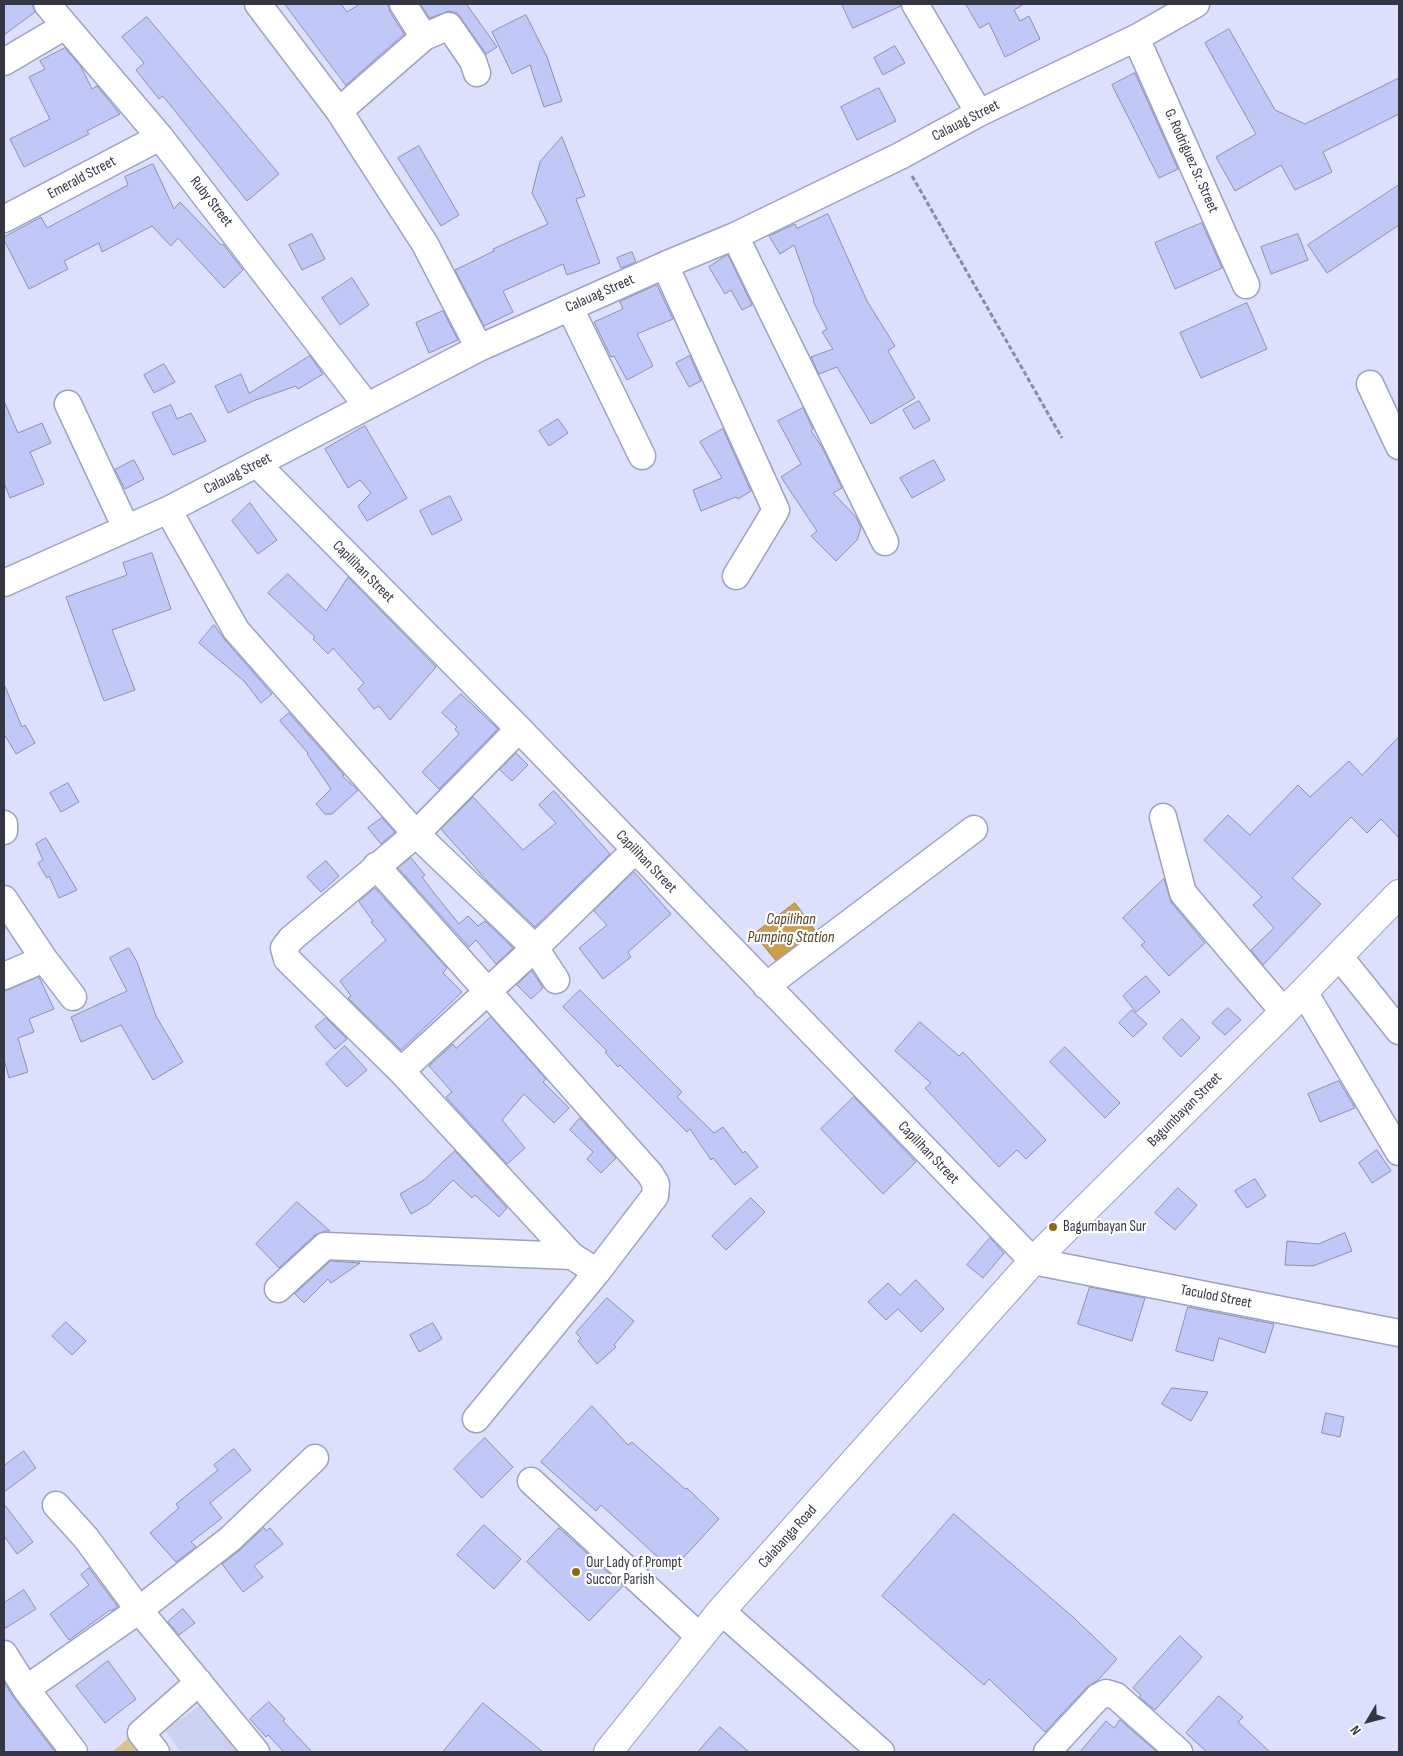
<!DOCTYPE html>
<html>
<head>
<meta charset="utf-8">
<style>
	body { margin:0 }
	#map { position:relative; width:1403px; height:1756px; overflow:hidden; background:#dce0fc; font-family:"Sofia Sans Condensed",sans-serif }
	canvas { display:block }
	.frame { position:absolute; inset:0; border:5px solid #343644; pointer-events:none }
	.north { position:absolute; left:1343px; top:1696px; width:50px; height:50px; -webkit-text-stroke:4px #fff; paint-order:stroke; rotate:233deg; font-size:14px; font-weight:700; line-height:20px; text-align:center; color:#343644 }
	.north::after { content:''; display:block; margin:auto; width:18px; height:22px; background:#343644; clip-path:polygon(50% 0,100% 100%,50% 72%,0 100%) }
</style>
</head>
<body>
<div id="map">
<canvas width="1403" height="1756"></canvas>
<div class="frame"></div>
<div class="north">N</div>
</div>
<script>
const g = document.querySelector('canvas').getContext('2d');
g.lineJoin = 'round';
function fillPath(path, color) { g.fillStyle = color; g.fill(path, 'evenodd'); }
function strokePath(path, color, width, dash) { g.strokeStyle = color; g.lineWidth = width; g.lineCap = dash ? 'butt' : 'round'; g.setLineDash(dash || []); g.stroke(path); }
function drawText(font, color, halo, rows, align = 'center') {
  g.font = font + ' "Sofia Sans Condensed",sans-serif'; g.lineWidth = 4.5; g.setLineDash([]); g.textBaseline = 'middle'; g.strokeStyle = halo; g.fillStyle = color; for (const [text, x, y, turn = 0] of rows) {
    g.save(); g.translate(x, y); g.rotate((+turn || 0) * Math.PI / 180); g.textAlign = isNaN(turn) ? turn : align; if (halo) g.strokeText(text, 0, 0); g.fillText(text, 0, 0); g.restore();
  }
}
const built = new Path2D(`
	M 208,1700 L 251,1752 L 181,1752 L 165,1730 Z`);
const green = new Path2D(`
	M 141,1728 L 160,1752 L 112,1752 Z`);
const water = new Path2D(`
	M 795,903 L 817,933 L 778,963 L 754,934 Z`);
const building = new Path2D(`
	M 4,4 L 32,4 L 35,12 L 4,35 Z
	M 285,4 L 341,4 L 347,12 L 360,4 L 388,4 L 390,12 L 404,34 L 346,85 Z
	M 421,4 L 468,4 L 467,5 L 497,47 L 486,54 L 461,18 L 457,13 L 449,11 L 430,18 Z
	M 842,4 L 900,4 L 901,6 L 853,28 Z
	M 966,4 L 1024,4 L 1014,10 L 1020,21 L 1029,16 L 1040,39 L 1005,57 L 989,23 L 980,28 Z
	M 526,15 L 547,57 L 562,101 L 544,107 L 530,65 L 512,74 L 492,32 Z
	M 147,17 L 279,174 L 247,201 L 163,96 L 159,99 L 136,70 L 144,63 L 122,37 Z
	M 1229,29 L 1275,110 L 1305,124 L 1399,78 L 1399,114 L 1323,152 L 1332,172 L 1295,190 L 1281,165 L 1235,191 L 1216,157 L 1256,134 L 1205,43 Z
	M 895,46 L 905,63 L 883,75 L 874,58 Z
	M 65,48 L 81,67 L 92,89 L 97,86 L 120,114 L 87,131 L 89,134 L 24,167 L 10,139 L 50,119 L 29,77 L 45,69 L 40,61 Z
	M 1135,73 L 1178,169 L 1159,178 L 1112,85 Z
	M 879,88 L 896,121 L 857,140 L 841,107 Z
	M 562,137 L 585,196 L 576,199 L 600,263 L 567,275 L 563,264 L 503,291 L 513,312 L 484,326 L 455,270 L 494,251 L 493,249 L 548,224 L 532,193 L 540,162 Z
	M 419,146 L 459,215 L 441,226 L 398,158 Z
	M 153,164 L 174,209 L 180,202 L 221,245 L 223,244 L 243,270 L 224,288 L 178,238 L 171,246 L 152,226 L 102,252 L 99,243 L 64,261 L 68,269 L 29,289 L 4,240 L 4,237 L 41,217 L 47,228 L 128,185 L 125,177 Z
	M 1399,185 L 1399,225 L 1327,273 L 1308,245 Z
	M 828,214 L 867,301 L 895,346 L 888,351 L 915,398 L 871,424 L 837,367 L 819,374 L 811,357 L 833,349 L 822,332 L 827,329 L 813,301 L 814,300 L 794,245 L 780,254 L 769,236 L 795,224 L 797,228 Z
	M 1202,223 L 1222,268 L 1175,289 L 1155,243 Z
	M 312,234 L 325,259 L 302,270 L 289,245 Z
	M 1298,234 L 1308,260 L 1271,274 L 1261,247 Z
	M 632,252 L 636,262 L 621,268 L 617,258 Z
	M 728,255 L 752,305 L 742,310 L 731,290 L 725,294 L 709,267 Z
	M 352,278 L 369,305 L 340,325 L 322,298 Z
	M 657,285 L 673,319 L 637,334 L 653,366 L 627,380 L 614,356 L 611,357 L 594,322 L 623,309 L 620,302 Z
	M 1247,303 L 1267,349 L 1201,378 L 1180,333 Z
	M 443,311 L 458,340 L 429,353 L 416,323 Z
	M 310,356 L 323,374 L 298,389 L 296,386 L 253,401 L 228,413 L 215,386 L 241,374 L 249,393 Z
	M 690,356 L 701,381 L 689,387 L 676,363 Z
	M 164,364 L 175,382 L 154,393 L 144,375 Z
	M 4,401 L 18,433 L 42,423 L 51,443 L 30,452 L 44,484 L 10,498 L 4,483 Z
	M 919,401 L 930,420 L 914,429 L 903,410 Z
	M 171,405 L 177,419 L 191,413 L 206,441 L 173,455 L 152,413 Z
	M 803,408 L 813,429 L 811,431 L 822,447 L 842,488 L 833,493 L 856,517 L 861,528 L 857,540 L 836,561 L 811,536 L 817,531 L 781,477 L 801,464 L 778,421 Z
	M 558,419 L 568,433 L 549,446 L 539,431 Z
	M 365,426 L 407,498 L 367,521 L 358,506 L 371,493 L 360,480 L 348,488 L 325,449 Z
	M 723,429 L 751,491 L 738,499 L 736,497 L 701,511 L 693,490 L 722,478 L 700,442 Z
	M 134,460 L 144,479 L 125,489 L 115,470 Z
	M 934,460 L 945,480 L 912,498 L 900,478 Z
	M 450,496 L 462,520 L 432,535 L 420,511 Z
	M 250,503 L 277,540 L 258,554 L 232,521 Z
	M 152,553 L 171,609 L 112,630 L 135,690 L 104,701 L 66,597 L 127,575 L 123,563 Z
	M 288,574 L 326,611 L 348,577 L 436,667 L 390,720 L 379,706 L 374,709 L 358,689 L 364,683 L 333,648 L 328,654 L 313,639 L 315,637 L 268,593 Z
	M 214,625 L 225,640 L 272,694 L 261,703 L 244,681 L 199,643 Z
	M 4,684 L 22,727 L 25,725 L 35,743 L 16,754 L 4,734 Z
	M 461,694 L 498,729 L 439,789 L 422,772 L 459,734 L 455,729 L 457,727 L 442,713 Z
	M 289,713 L 344,775 L 342,776 L 358,790 L 332,814 L 325,814 L 316,804 L 331,789 L 307,754 L 308,753 L 280,721 Z
	M 1399,737 L 1399,838 L 1381,819 L 1367,833 L 1351,817 L 1292,878 L 1321,904 L 1263,965 L 1251,950 L 1274,928 L 1253,905 L 1262,897 L 1204,840 L 1228,815 L 1250,835 L 1298,785 L 1310,797 L 1349,761 L 1362,775 Z
	M 516,753 L 528,765 L 512,781 L 500,770 Z
	M 68,783 L 79,802 L 61,812 L 50,793 Z
	M 554,791 L 610,854 L 535,927 L 488,882 L 441,829 L 473,797 L 523,850 L 556,823 L 539,805 Z
	M 382,818 L 395,832 L 381,844 L 368,828 Z
	M 46,838 L 77,890 L 59,898 L 49,876 L 47,878 L 38,863 L 43,860 L 36,844 Z
	M 411,858 L 425,875 L 422,877 L 434,893 L 459,924 L 468,916 L 478,926 L 485,921 L 513,948 L 496,964 L 476,940 L 469,947 L 398,868 Z
	M 326,861 L 339,876 L 321,892 L 307,877 Z
	M 634,872 L 671,914 L 628,952 L 631,957 L 603,979 L 579,948 L 607,925 L 594,911 Z
	M 1164,879 L 1171,902 L 1205,943 L 1169,976 L 1141,945 L 1145,942 L 1123,918 Z
	M 375,888 L 447,968 L 443,973 L 462,992 L 401,1050 L 348,998 L 351,996 L 340,981 L 386,940 L 371,922 L 373,921 L 359,902 Z
	M 129,948 L 137,962 L 156,1016 L 183,1062 L 153,1080 L 121,1025 L 81,1042 L 71,1017 L 127,991 L 110,958 Z
	M 532,971 L 543,988 L 531,999 L 517,985 Z
	M 1146,976 L 1160,992 L 1136,1012 L 1123,996 Z
	M 39,977 L 54,1009 L 29,1019 L 34,1032 L 18,1038 L 28,1072 L 9,1078 L 4,1059 L 4,992 Z
	M 580,990 L 682,1092 L 677,1097 L 714,1133 L 723,1127 L 743,1153 L 745,1151 L 758,1167 L 735,1185 L 713,1158 L 711,1160 L 690,1129 L 687,1132 L 620,1065 L 618,1067 L 605,1052 L 607,1051 L 563,1007 Z
	M 1228,1008 L 1241,1020 L 1225,1035 L 1212,1023 Z
	M 1132,1010 L 1147,1024 L 1133,1037 L 1119,1023 Z
	M 491,1017 L 546,1079 L 543,1082 L 569,1108 L 554,1123 L 524,1094 L 502,1120 L 525,1148 L 507,1164 L 446,1097 L 452,1092 L 429,1066 L 453,1044 L 456,1048 Z
	M 326,1018 L 347,1039 L 335,1049 L 315,1027 Z
	M 1182,1019 L 1200,1038 L 1181,1057 L 1163,1038 Z
	M 920,1022 L 959,1056 L 963,1052 L 1046,1140 L 1026,1159 L 1017,1150 L 999,1167 L 925,1088 L 931,1083 L 895,1051 Z
	M 345,1046 L 367,1070 L 347,1087 L 326,1064 Z
	M 1065,1047 L 1120,1103 L 1105,1118 L 1050,1062 Z
	M 1339,1081 L 1355,1108 L 1320,1122 L 1308,1094 Z
	M 854,1097 L 916,1162 L 883,1194 L 821,1129 Z
	M 580,1118 L 616,1158 L 601,1173 L 587,1159 L 593,1152 L 570,1130 Z
	M 1377,1150 L 1391,1171 L 1372,1183 L 1359,1163 Z
	M 455,1151 L 507,1208 L 499,1217 L 475,1195 L 472,1198 L 453,1180 L 429,1204 L 411,1214 L 400,1194 L 424,1180 Z
	M 1255,1179 L 1266,1196 L 1247,1208 L 1235,1191 Z
	M 1178,1188 L 1197,1205 L 1175,1230 L 1155,1213 Z
	M 751,1198 L 765,1212 L 726,1250 L 712,1236 Z
	M 297,1202 L 330,1231 L 325,1231 L 315,1235 L 279,1268 L 256,1244 Z
	M 1345,1233 L 1352,1251 L 1313,1266 L 1285,1265 L 1287,1241 L 1318,1244 Z
	M 990,1238 L 1004,1253 L 983,1278 L 967,1265 Z
	M 331,1261 L 360,1263 L 331,1283 L 328,1279 L 304,1303 L 295,1294 Z
	M 916,1280 L 944,1309 L 921,1332 L 898,1309 L 886,1320 L 868,1302 L 888,1283 L 900,1295 Z
	M 1090,1287 L 1145,1298 L 1132,1341 L 1078,1324 Z
	M 607,1298 L 634,1321 L 614,1345 L 616,1347 L 597,1364 L 578,1341 L 581,1338 L 576,1333 Z
	M 1188,1307 L 1274,1324 L 1265,1353 L 1219,1338 L 1213,1361 L 1176,1351 Z
	M 66,1322 L 86,1341 L 72,1355 L 52,1336 Z
	M 433,1323 L 442,1339 L 419,1352 L 410,1335 Z
	M 1172,1388 L 1208,1392 L 1191,1421 L 1162,1404 Z
	M 592,1406 L 628,1445 L 632,1442 L 685,1489 L 687,1488 L 719,1519 L 672,1570 L 601,1505 L 596,1511 L 541,1462 Z
	M 1326,1413 L 1344,1417 L 1340,1437 L 1322,1433 Z
	M 485,1438 L 513,1467 L 482,1498 L 454,1469 Z
	M 234,1449 L 251,1470 L 210,1503 L 222,1518 L 191,1542 L 196,1547 L 176,1562 L 150,1533 L 179,1508 L 176,1504 L 218,1470 L 214,1465 Z
	M 24,1451 L 36,1468 L 4,1492 L 4,1466 Z
	M 4,1504 L 33,1542 L 17,1554 L 4,1536 Z
	M 954,1514 L 1074,1618 L 1117,1659 L 1098,1680 L 1087,1687 L 1045,1732 L 989,1679 L 984,1685 L 882,1596 Z
	M 484,1525 L 521,1559 L 494,1589 L 457,1555 Z
	M 264,1528 L 266,1531 L 270,1528 L 283,1544 L 254,1566 L 263,1577 L 243,1592 L 222,1564 L 240,1550 Z
	M 559,1528 L 623,1586 L 589,1621 L 527,1562 Z
	M 89,1568 L 118,1607 L 111,1611 L 110,1610 L 69,1640 L 50,1614 L 89,1585 L 81,1575 Z
	M 24,1590 L 36,1609 L 4,1629 L 4,1603 Z
	M 183,1609 L 195,1623 L 179,1635 L 168,1622 Z
	M 1180,1636 L 1202,1657 L 1155,1710 L 1139,1697 L 1141,1695 L 1133,1688 Z
	M 108,1661 L 136,1699 L 105,1723 L 76,1686 Z
	M 4,1682 L 14,1698 L 55,1752 L 4,1752 Z
	M 1219,1696 L 1243,1717 L 1238,1722 L 1270,1752 L 1207,1752 L 1186,1733 Z
	M 269,1702 L 285,1719 L 283,1721 L 312,1752 L 284,1752 L 268,1735 L 266,1737 L 250,1719 Z
	M 483,1703 L 543,1752 L 443,1752 Z
	M 1120,1720 L 1157,1752 L 1080,1752 L 1106,1721 L 1114,1728 Z
	M 720,1727 L 749,1752 L 698,1752 Z`);
const path = new Path2D(`
	M 912,176 L 1062,438`);
const minor = new Path2D(`
	M 47,4 L 160,137 L 367,406
	M 258,4 L 339,111 L 425,244 L 479,348
	M 915,4 L 979,113
	M 424,37 L 449,26 L 473,61 L 477,73
	M 1136,38 L 1246,285
	M 4,62 L 65,26
	M 339,111 L 424,37 L 403,4
	M 4,219 L 160,137
	M 735,236 L 885,542
	M 665,265 L 776,510 L 736,576
	M 570,308 L 642,456
	M 1370,384 L 1399,446
	M 68,404 L 126,528
	M 257,464 L 519,729 L 1033,1261 L 1399,1333
	M 168,510 L 236,630 L 416,834 L 535,948 L 556,980
	M 4,583 L 168,510 L 479,348 L 665,265 L 735,236 L 900,156 L 979,113 L 1136,38 L 1196,4
	M 519,729 L 416,834 L 291,939 L 284,948 L 287,959 L 401,1071 L 572,1256 L 597,1272
	M 1163,817 L 1183,893 L 1284,1012
	M 4,824 L 4,831
	M 376,866 L 650,1174 L 656,1184 L 655,1196 L 597,1272 L 476,1419
	M 4,899 L 44,959 L 4,976
	M 1339,956 L 1399,1031
	M 44,959 L 73,997
	M 766,986 L 974,829
	M 1304,992 L 1399,1152
	M 401,1071 L 535,948 L 635,850
	M 278,1289 L 325,1246 L 572,1256
	M 531,1481 L 700,1637
	M 56,1505 L 86,1538 L 139,1610 L 256,1752
	M 721,1611 L 881,1752
	M 4,1654 L 26,1689 L 74,1752
	M 26,1689 L 139,1610 L 230,1539 L 315,1458
	M 156,1752 L 141,1733 L 199,1682
	M 1047,1752 L 1098,1697 L 1106,1693 L 1116,1696 L 1179,1752`);
const major = new Path2D(`
	M 608,1752 L 721,1611 L 1033,1261 L 1284,1012 L 1399,894`);
const markers = [
	[1053,1227,5,"#916810"],
	[576,1572,5,"#916810"]
];
const streetNames = [
	["Calauag Street",966,121,-27],
	["G. Rodriguez Sr. Street",1191,161,66],
	["Emerald Street",82,178,-28],
	["Ruby Street",211,202,52],
	["Calauag Street",600,294,-24],
	["Calauag Street",238,474,-27],
	["Capilihan Street",363,572,45],
	["Capilihan Street",646,862,46],
	["Bagumbayan Street",1185,1110,-45],
	["Capilihan Street",928,1153,46],
	["Taculod Street",1216,1297,11],
	["Calabanga Road",788,1537,-48]
];
const poiNames = [
	["Bagumbayan Sur",1063,1227],
	["Our Lady of Prompt",586,1563],
	["Succor Parish",586,1580]
];
const waterNames = [
	["Capilihan",791,920],
	["Pumping Station",791,938]
];
fillPath(built, '#cbd1f1');
fillPath(green, '#dec190');
fillPath(water, '#cc9f50');
strokePath(water, '#9e804c', 1);
fillPath(building, '#c0c8f7');
strokePath(building, '#8b90b0', 1);
strokePath(minor, '#9da2c2', 29);
strokePath(major, '#9da2c2', 30);
strokePath(path, '#898ca1', 3, [5, 2.5]);
strokePath(minor, '#fff', 26);
strokePath(major, '#fff', 28);
for (const [x, y, r, color] of markers) { const dot = new Path2D(); dot.arc(x, y, r, 0, 2 * Math.PI); g.fillStyle = color; g.fill(dot); strokePath(dot, '#fff', 2); }
drawText('15px', '#343644', '#fff', streetNames);
drawText('15px', '#343644', '#fff', poiNames, 'left');
drawText('italic 16px', '#554220', '#fff', waterNames);
</script>
</body>
</html>
